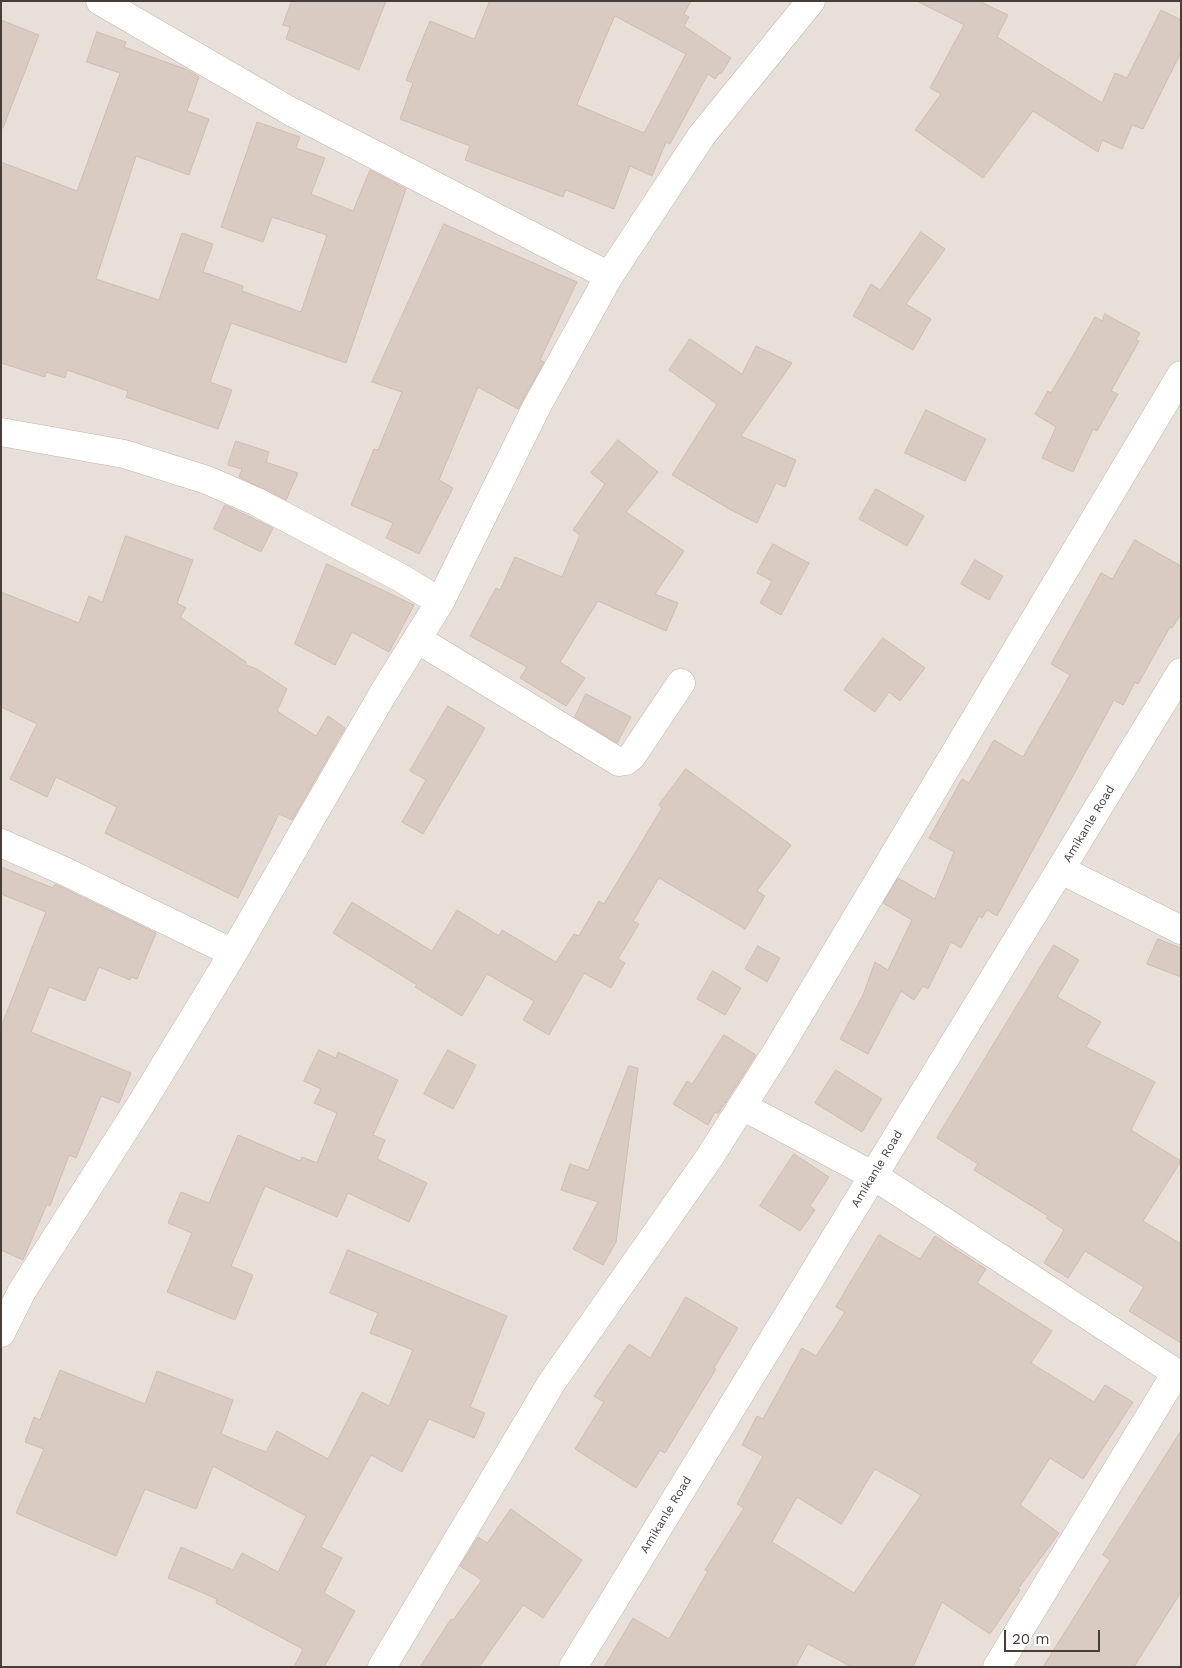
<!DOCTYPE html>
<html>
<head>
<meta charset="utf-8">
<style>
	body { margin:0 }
	#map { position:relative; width:1182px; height:1668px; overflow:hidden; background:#f4eee9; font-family:"Work Sans",sans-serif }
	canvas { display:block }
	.frame { position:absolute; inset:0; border:2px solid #483e38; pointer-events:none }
	.scale { position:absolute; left:1004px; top:1630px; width:96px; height:22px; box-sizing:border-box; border:2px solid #483e38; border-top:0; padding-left:6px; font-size:15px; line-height:18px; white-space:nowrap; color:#483e38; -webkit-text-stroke:4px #fff; paint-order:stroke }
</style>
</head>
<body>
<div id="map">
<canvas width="1182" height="1668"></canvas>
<div class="frame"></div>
<div class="scale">20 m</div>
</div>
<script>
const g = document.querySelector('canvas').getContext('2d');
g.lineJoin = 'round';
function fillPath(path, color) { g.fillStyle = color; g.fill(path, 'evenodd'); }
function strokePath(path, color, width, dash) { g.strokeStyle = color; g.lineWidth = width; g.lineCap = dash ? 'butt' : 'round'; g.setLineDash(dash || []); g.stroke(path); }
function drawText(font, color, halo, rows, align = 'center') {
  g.font = font + ' "Work Sans",sans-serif'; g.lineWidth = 4; g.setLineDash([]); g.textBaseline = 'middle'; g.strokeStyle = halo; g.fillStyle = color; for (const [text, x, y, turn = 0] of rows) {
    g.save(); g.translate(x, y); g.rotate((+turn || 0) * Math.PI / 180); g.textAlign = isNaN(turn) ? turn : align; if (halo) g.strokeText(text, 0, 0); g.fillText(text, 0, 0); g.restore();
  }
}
const residential = new Path2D(`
	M 1,1 L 1181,1 L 1181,1667 L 1,1667 Z`);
const building = new Path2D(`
	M 292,1 L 386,1 L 359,70 L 286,39 L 290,27 L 283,25 Z
	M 490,1 L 691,1 L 684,14 L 689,17 L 684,26 L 731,58 L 721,74 L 719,73 L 715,79 L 708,74 L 670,144 L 666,142 L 652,176 L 630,166 L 614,209 L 566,190 L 563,197 L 465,160 L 470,146 L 400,119 L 413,83 L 406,80 L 430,21 L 474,39 ZM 615,16 L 686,54 L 644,133 L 577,105 Z
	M 917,1 L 979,1 L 1008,15 L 997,37 L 1102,103 L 1115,73 L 1127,78 L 1161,10 L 1181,20 L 1181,52 L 1143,129 L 1132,125 L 1122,149 L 1102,140 L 1098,152 L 1033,111 L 983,178 L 915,130 L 941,94 L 930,88 L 964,25 Z
	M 1,20 L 39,35 L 3,128 L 1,128 Z
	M 97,32 L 126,42 L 124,47 L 188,70 L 199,77 L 187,111 L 209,119 L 189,175 L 136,156 L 96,279 L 159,300 L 182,233 L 213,244 L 203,272 L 243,286 L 242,291 L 301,312 L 327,235 L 272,217 L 263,242 L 221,227 L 257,122 L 300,137 L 296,148 L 325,158 L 311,194 L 353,211 L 370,170 L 406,189 L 346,363 L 231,323 L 210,382 L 232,390 L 218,429 L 126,397 L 128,391 L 67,370 L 65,378 L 46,372 L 45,377 L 1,363 L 1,162 L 77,191 L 120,73 L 87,62 Z
	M 444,224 L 577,282 L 540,360 L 544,362 L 518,409 L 478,387 L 439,480 L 453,488 L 419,554 L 386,538 L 393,523 L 351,505 L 374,449 L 378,450 L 402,392 L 372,382 Z
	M 921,232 L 945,249 L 906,304 L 931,319 L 913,350 L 853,316 L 871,284 L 880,290 Z
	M 1105,314 L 1140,333 L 1136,340 L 1139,341 L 1111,391 L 1118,394 L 1097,431 L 1093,429 L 1073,472 L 1042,458 L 1056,427 L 1035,414 L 1048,391 L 1051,393 L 1095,317 L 1102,321 Z
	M 690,339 L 742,374 L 756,346 L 792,363 L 741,436 L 796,460 L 785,487 L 776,483 L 757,523 L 731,510 L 672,475 L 717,404 L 669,370 Z
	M 926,410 L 986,439 L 965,481 L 905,453 Z
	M 618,440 L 658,472 L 626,512 L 684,551 L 655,594 L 678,603 L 666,631 L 598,601 L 560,662 L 585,678 L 566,706 L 520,678 L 527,667 L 470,636 L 496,588 L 500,590 L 515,557 L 562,577 L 580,535 L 573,530 L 605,484 L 591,473 Z
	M 236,441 L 269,452 L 266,462 L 298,473 L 286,500 L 239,477 L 242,469 L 228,465 Z
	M 876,489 L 924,516 L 907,546 L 859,519 Z
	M 225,505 L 273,528 L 261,552 L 214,529 Z
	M 126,536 L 193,560 L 177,603 L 186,608 L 180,617 L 246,662 L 246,665 L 257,669 L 287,689 L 277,711 L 316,736 L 328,716 L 345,728 L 292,820 L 279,814 L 238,898 L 105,833 L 117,807 L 56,777 L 47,797 L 10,779 L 37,724 L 1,707 L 1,592 L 79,623 L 89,596 L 102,602 Z
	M 1135,540 L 1181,566 L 1181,614 L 1172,628 L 1170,627 L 1138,684 L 1135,682 L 1123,705 L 1114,700 L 997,916 L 987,910 L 982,918 L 979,916 L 961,948 L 951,942 L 928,989 L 923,986 L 914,1000 L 901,991 L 868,1054 L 840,1039 L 863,995 L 875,962 L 888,970 L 912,920 L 883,903 L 898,878 L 935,899 L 954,852 L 929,838 L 962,779 L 969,783 L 994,740 L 1023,757 L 1070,675 L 1051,664 L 1101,573 L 1112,579 Z
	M 773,544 L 809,563 L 781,615 L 760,603 L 772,581 L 757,573 Z
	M 975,560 L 1003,576 L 989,600 L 961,584 Z
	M 327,564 L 414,605 L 389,652 L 352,632 L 335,665 L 295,644 Z
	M 883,638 L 925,668 L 900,701 L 889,692 L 875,712 L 844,690 Z
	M 586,694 L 631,717 L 617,743 L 575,717 Z
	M 448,706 L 485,728 L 423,834 L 402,822 L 426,780 L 410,771 Z
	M 686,769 L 791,845 L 757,891 L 765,896 L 745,929 L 659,878 L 633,921 L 639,924 L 618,959 L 625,963 L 611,988 L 584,973 L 549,1035 L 523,1020 L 534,1001 L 487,974 L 462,1016 L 415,987 L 417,985 L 333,933 L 352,902 L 432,951 L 457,910 L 499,936 L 502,930 L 556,962 L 574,934 L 579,936 L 599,901 L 604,904 L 662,808 L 659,805 Z
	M 1,867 L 53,888 L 55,884 L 156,933 L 137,979 L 131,977 L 130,980 L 99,967 L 85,1001 L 49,987 L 31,1032 L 131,1073 L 119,1103 L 101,1096 L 76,1158 L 69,1155 L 50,1206 L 47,1204 L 23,1260 L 1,1250 L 1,1027 L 46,912 L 1,894 Z
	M 1158,939 L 1181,948 L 1181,977 L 1147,964 Z
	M 1054,945 L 1079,960 L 1057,997 L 1101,1022 L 1086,1047 L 1155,1082 L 1131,1130 L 1181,1161 L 1143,1221 L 1181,1244 L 1181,1343 L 1129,1311 L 1144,1287 L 1085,1251 L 1068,1278 L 1044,1263 L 1064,1230 L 1046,1218 L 1048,1216 L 974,1170 L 978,1164 L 937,1138 Z
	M 758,946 L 780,958 L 767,982 L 745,969 Z
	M 713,971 L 741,988 L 725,1015 L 697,999 Z
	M 724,1035 L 756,1055 L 718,1114 L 715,1112 L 708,1125 L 673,1104 L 687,1081 L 692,1084 Z
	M 319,1050 L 336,1058 L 338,1052 L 398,1080 L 373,1135 L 385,1140 L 377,1159 L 427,1183 L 409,1222 L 348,1193 L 337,1217 L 265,1186 L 231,1266 L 253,1275 L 235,1320 L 167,1292 L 192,1233 L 168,1223 L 181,1192 L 209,1203 L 238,1135 L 300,1161 L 302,1157 L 317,1163 L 337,1113 L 314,1103 L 321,1089 L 304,1081 Z
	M 448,1050 L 476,1065 L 453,1109 L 424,1094 Z
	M 629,1066 L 638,1068 L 616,1242 L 603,1265 L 573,1249 L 598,1202 L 561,1190 L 570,1164 L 588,1170 Z
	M 836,1070 L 882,1099 L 862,1132 L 815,1103 Z
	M 794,1154 L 829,1177 L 810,1206 L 815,1210 L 800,1231 L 760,1206 Z
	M 879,1235 L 920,1259 L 935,1236 L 986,1269 L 977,1283 L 1052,1331 L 1031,1363 L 1094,1402 L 1105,1385 L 1133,1402 L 1083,1479 L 1050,1458 L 1020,1505 L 1059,1533 L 1018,1589 L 1020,1590 L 990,1634 L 942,1602 L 913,1667 L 852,1667 L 808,1644 L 795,1667 L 604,1667 L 633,1618 L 669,1639 L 708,1571 L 705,1570 L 744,1508 L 737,1504 L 763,1456 L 742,1445 L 757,1416 L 763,1419 L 802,1348 L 816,1356 L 845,1312 L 836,1307 ZM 875,1469 L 921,1495 L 854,1593 L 772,1542 L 797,1497 L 841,1524 Z
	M 348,1250 L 507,1316 L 470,1407 L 485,1413 L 474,1438 L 429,1419 L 402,1472 L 371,1455 L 321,1547 L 342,1558 L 324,1593 L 355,1611 L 324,1667 L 294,1667 L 303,1649 L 216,1603 L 217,1599 L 168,1578 L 181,1547 L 233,1570 L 242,1553 L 278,1572 L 306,1516 L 213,1466 L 196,1509 L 145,1489 L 116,1556 L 16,1513 L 44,1449 L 25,1442 L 34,1417 L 40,1420 L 60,1370 L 145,1404 L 157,1371 L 233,1400 L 221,1434 L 266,1452 L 277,1431 L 328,1459 L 362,1392 L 389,1406 L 413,1350 L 370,1333 L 378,1313 L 330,1293 Z
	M 686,1297 L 738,1328 L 714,1368 L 716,1369 L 665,1453 L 660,1450 L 636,1488 L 575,1449 L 604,1402 L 594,1396 L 629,1344 L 650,1358 Z
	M 1181,1431 L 1181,1592 L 1134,1667 L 1043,1667 L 1110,1560 L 1103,1555 Z
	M 511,1509 L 582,1560 L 543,1618 L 523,1605 L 479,1667 L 420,1667 L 451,1619 L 453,1620 L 482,1580 L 460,1566 L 478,1537 L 487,1543 Z`);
const minor = new Path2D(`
	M 100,1 L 290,111 L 609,276
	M 1,432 L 124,454 L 207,480 L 257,502 L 401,578 L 440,602
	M 417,639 L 619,762 L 626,761 L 632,756 L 681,683
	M 1,843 L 64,871 L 233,953
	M 1061,870 L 1181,930
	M 742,1106 L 874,1176 L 1181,1376
	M 1,1333 L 22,1291 L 143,1101 L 233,953 L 384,692 L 440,602 L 537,406 L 609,276 L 702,135 L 811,1
	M 382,1667 L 552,1382 L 709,1158 L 777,1051 L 1181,375
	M 573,1667 L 1181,672
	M 997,1667 L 1176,1373`);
const streetNames = [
	["Amikanle Road",1089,824,-59],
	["Amikanle Road",877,1169,-59],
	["Amikanle Road",666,1515,-59]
];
fillPath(residential, '#e8dfd8');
fillPath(building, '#d9cac2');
strokePath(building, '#d1bdb2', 1);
strokePath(minor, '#c3b7af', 29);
strokePath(minor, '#fff', 28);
drawText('12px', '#483e38', '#fff', streetNames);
</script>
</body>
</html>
